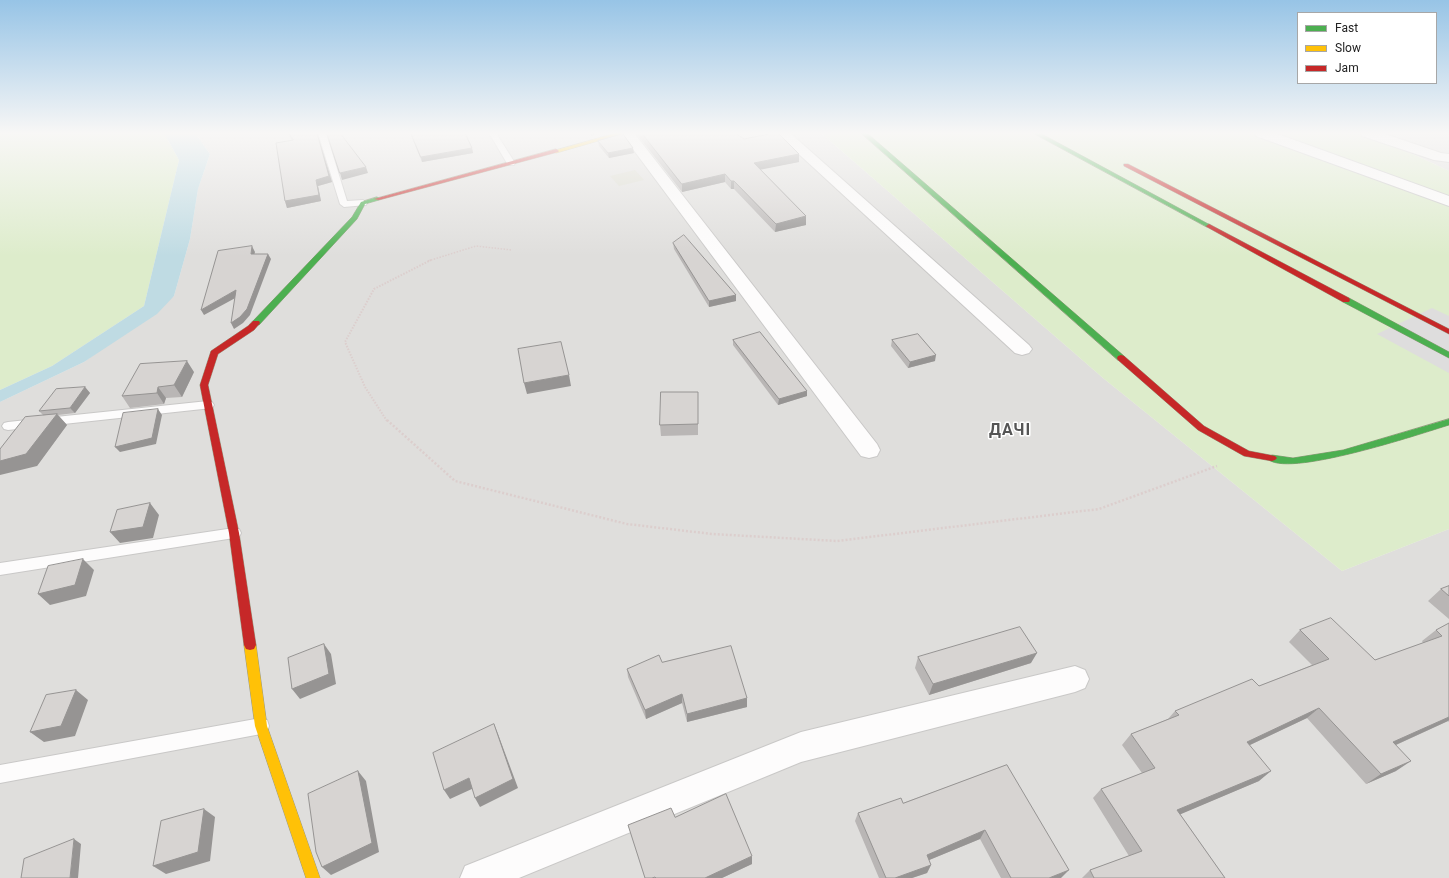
<!DOCTYPE html>
<html>
<head>
<meta charset="utf-8">
<style>
	body { margin:0 }
	#map { position:relative; width:1449px; height:878px; overflow:hidden; background:#f0eeeb; font-family:Roboto,sans-serif }
	canvas { display:block }
	.legend { position:absolute; left:1297px; top:12px; width:140px; height:72px; box-sizing:border-box; background:#fff; border:1px solid #a7a7a7; margin:0; padding:5px 7px; list-style:none; font-size:12px; color:#222 }
	.legend li { display:flex; align-items:center; gap:8px; height:20px }
	.legend b { width:20px; border:1px solid #a7a7a7 }
</style>
</head>
<body>
<div id="map">
<canvas width="1449" height="878"></canvas>
<ul class="legend">
<li><b style="height:5px;background:#4caf50"></b>Fast</li>
<li><b style="height:5px;background:#ffc107"></b>Slow</li>
<li><b style="height:5px;background:#c62828"></b>Jam</li>
</ul>
</div>
<script>
const g = document.querySelector('canvas').getContext('2d');
g.lineJoin = 'round';
function fillPath(path, color) { g.fillStyle = color; g.fill(path, 'evenodd'); }
function strokePath(path, color, width, dash) { g.strokeStyle = color; g.lineWidth = width; g.lineCap = dash ? 'butt' : 'round'; g.setLineDash(dash || []); g.stroke(path); }
function drawText(font, color, halo, rows, align = 'center') {
  g.font = font + ' Roboto,sans-serif'; g.lineWidth = 3; g.setLineDash([]); g.textBaseline = 'middle'; g.strokeStyle = halo; g.fillStyle = color; for (const [text, x, y, turn = 0] of rows) {
    g.save(); g.translate(x, y); g.rotate((+turn || 0) * Math.PI / 180); g.textAlign = isNaN(turn) ? turn : align; if (halo) g.strokeText(text, 0, 0); g.fillText(text, 0, 0); g.restore();
  }
}
const residential = new Path2D(`
	M 195,133 L 821,133 L 1103,378 L 1342,571 L 1449,529 L 1449,878 L 0,878 L 0,402 L 84,362 L 174,296 L 190,239 L 198,189 L 210,154 Z
	M 1368,133 L 1449,133 L 1449,171 Z`);
const construction = new Path2D(`
	M 635,170 L 644,180 L 619,186 L 610,176 Z`);
const grass = new Path2D(`
	M 0,133 L 164,133 L 179,160 L 144,306 L 52,366 L 0,390 Z
	M 821,133 L 1368,133 L 1449,171 L 1449,529 L 1342,571 L 1103,378 Z`);
const water = new Path2D(`
	M 164,133 L 195,133 L 210,154 L 198,189 L 190,239 L 174,296 L 157,314 L 84,362 L 0,402 L 0,390 L 52,366 L 144,306 L 179,160 Z`);
const pier = new Path2D(`
	M 1432,308 L 1449,316 L 1449,373 L 1377,334 Z`);
const pathFar2 = new Path2D(`
	M 428,261 L 476,246 L 512,250`);
const pathFar1 = new Path2D(`
	M 387,421 L 365,387 L 345,342 L 374,289 L 431,260`);
const path = new Path2D(`
	M 387,420 L 455,481 L 627,524 L 712,534 L 837,541 L 1099,509 L 1217,466`);
const lane = new Path2D(`
	M 318,133 L 326,133 L 347,201 L 363,200 L 367,203 L 366,205 L 344,207 L 340,204 Z
	M 489,133 L 496,133 L 515,163 L 514,165 L 508,165 Z
	M 208,401 L 212,402 L 214,405 L 212,408 L 8,430 L 4,429 L 2,426 L 4,423 L 8,422 Z
	M 234,528 L 239,529 L 241,533 L 239,537 L 234,538 L 0,575 L 0,563 Z
	M 261,718 L 267,720 L 269,726 L 267,732 L 261,734 L 0,783 L 0,765 Z`);
const street = new Path2D(`
	M 621,133 L 634,133 L 877,444 L 880,450 L 877,456 L 869,458 L 861,456 Z
	M 776,133 L 790,133 L 1029,345 L 1032,349 L 1029,353 L 1022,355 L 1015,353 Z
	M 1255,133 L 1275,133 L 1449,196 L 1449,206 L 1256,136 Z
	M 1361,133 L 1382,133 L 1441,153 L 1449,154 L 1449,162 L 1434,160 L 1362,136 Z
	M 1075,666 L 1085,670 L 1089,679 L 1085,688 L 1075,692 L 801,762 L 519,878 L 460,878 L 465,866 L 801,732 Z`);
const fast = new Path2D(`
	M 861,133 L 867,133 L 1124,356 L 1125,358 L 1124,360 L 1118,360 Z
	M 1033,133 L 1040,133 L 1212,226 L 1207,227 Z
	M 377,197 L 379,198 L 379,200 L 365,204 L 357,219 L 259,325 L 253,325 L 253,321 L 352,217 L 361,202 Z
	M 1343,298 L 1349,298 L 1449,352 L 1449,358 L 1343,302 Z
	M 1449,419 L 1449,425 C 1423,433 1283,480 1267,458 L 1272,455 L 1293,458 L 1343,450 Z`);
const slow = new Path2D(`
	M 616,133 L 626,133 L 556,153 L 553,151 Z
	M 250,640 L 254,641 L 256,645 L 267,726 L 320,878 L 306,878 L 255,726 L 244,645 L 246,641 Z`);
const jam = new Path2D(`
	M 556,149 L 559,151 L 558,152 L 379,200 L 374,199 Z
	M 1124,164 L 1128,164 L 1449,329 L 1449,334 L 1124,166 Z
	M 1209,224 L 1349,298 L 1350,300 L 1349,302 L 1343,302 L 1207,227 L 1206,226 Z
	M 253,321 L 259,321 L 260,323 L 254,330 L 218,354 L 208,385 L 239,533 L 256,645 L 254,649 L 250,650 L 246,649 L 244,645 L 229,533 L 200,385 L 211,351 L 248,326 Z
	M 1121,355 L 1124,356 L 1204,426 L 1249,451 L 1275,456 L 1277,458 L 1275,460 L 1272,461 L 1244,456 L 1198,430 L 1118,360 L 1117,358 L 1118,356 Z`);
const wall = new Path2D(`
	M 287,133 L 317,133 L 332,182 L 318,186 L 321,201 L 287,208 L 285,201 L 292,140 Z
	M 410,133 L 465,133 L 472,148 L 473,153 L 422,162 Z
	M 636,133 L 735,133 L 744,139 L 799,154 L 799,162 L 760,169 L 806,225 L 775,232 L 734,189 L 731,189 L 725,182 L 682,192 Z
	M 598,141 L 634,153 L 609,158 L 599,146 Z
	M 673,243 L 736,301 L 709,307 L 674,249 Z
	M 733,340 L 807,391 L 807,396 L 778,405 L 733,345 Z
	M 892,340 L 935,361 L 908,368 L 891,346 Z
	M 194,372 L 182,397 L 166,398 L 164,404 L 130,408 L 122,396 Z
	M 85,387 L 90,393 L 75,413 L 58,415 L 67,425 L 37,466 L 43,415 L 39,411 Z
	M 698,403 L 698,435 L 661,436 L 660,425 Z
	M 1449,586 L 1449,619 L 1428,601 L 1441,589 Z
	M 1449,623 L 1449,722 L 1448,721 L 1396,745 L 1396,771 L 1366,784 L 1307,718 L 1250,745 L 1259,781 L 1180,814 L 1225,878 L 1082,878 L 1090,870 L 1129,856 L 1093,798 L 1101,789 L 1142,773 L 1122,745 L 1131,734 L 1168,719 L 1175,711 L 1259,686 L 1312,665 L 1289,642 L 1300,630 L 1375,660 L 1423,643 L 1422,641 L 1436,630 Z
	M 918,657 L 1031,663 L 929,695 L 915,668 Z
	M 662,662 L 747,698 L 747,707 L 687,722 L 682,703 L 646,719 L 628,677 L 627,669 Z
	M 1007,765 L 1061,878 L 1001,878 L 980,839 L 929,860 L 931,865 L 927,873 L 912,878 L 879,878 L 855,821 L 858,813 L 903,803 Z
	M 675,817 L 752,864 L 722,878 L 645,878 L 631,834 L 628,825 Z`);
const shadedWall = new Path2D(`
	M 317,133 L 332,182 L 318,186 L 321,201 L 287,208 L 285,201 Z
	M 591,133 L 600,133 L 591,136 Z
	M 472,148 L 473,153 L 422,162 L 421,157 Z
	M 633,148 L 634,153 L 609,158 L 608,153 Z
	M 799,154 L 799,162 L 754,171 L 754,163 Z
	M 366,167 L 368,173 L 342,180 L 340,173 Z
	M 725,174 L 725,182 L 682,192 L 682,184 Z
	M 731,181 L 734,181 L 734,189 L 731,189 Z
	M 806,216 L 806,225 L 775,232 L 776,224 Z
	M 252,246 L 255,252 L 253,259 L 251,254 Z
	M 268,254 L 271,259 L 250,315 L 243,323 L 234,329 L 231,323 Z
	M 236,290 L 239,296 L 204,315 L 201,310 Z
	M 736,295 L 736,301 L 709,307 L 709,301 Z
	M 936,355 L 935,361 L 908,368 L 910,362 Z
	M 187,361 L 194,372 L 182,397 L 174,385 Z
	M 569,375 L 571,386 L 527,394 L 524,383 Z
	M 85,387 L 90,393 L 75,413 L 70,408 Z
	M 158,387 L 166,398 L 164,404 L 157,393 Z
	M 807,391 L 807,396 L 778,405 L 779,399 Z
	M 158,409 L 162,415 L 156,444 L 120,452 L 115,447 Z
	M 57,414 L 67,425 L 37,466 L 0,475 L 0,461 Z
	M 150,503 L 159,515 L 153,538 L 120,543 L 110,532 Z
	M 83,559 L 94,570 L 86,596 L 50,605 L 38,594 Z
	M 324,644 L 331,654 L 336,684 L 300,699 L 292,689 Z
	M 1037,653 L 1031,663 L 929,695 L 933,684 Z
	M 76,690 L 88,700 L 75,736 L 44,742 L 30,732 Z
	M 682,694 L 682,703 L 646,719 L 645,710 Z
	M 747,698 L 747,707 L 687,722 L 687,714 Z
	M 1319,708 L 1307,718 L 1235,752 L 1247,742 Z
	M 1449,717 L 1449,720 L 1448,721 L 1378,753 L 1393,742 Z
	M 494,724 L 498,734 L 518,788 L 480,807 L 475,798 Z
	M 1411,761 L 1396,771 L 1366,784 L 1381,774 Z
	M 358,771 L 366,781 L 379,852 L 331,875 L 322,867 Z
	M 1271,771 L 1259,781 L 1167,820 L 1177,810 Z
	M 469,778 L 474,788 L 450,799 L 444,790 Z
	M 204,809 L 215,817 L 210,861 L 166,874 L 153,866 Z
	M 985,830 L 980,839 L 922,863 L 927,855 Z
	M 74,839 L 81,844 L 78,878 L 70,878 Z
	M 752,856 L 752,864 L 722,878 L 705,878 Z
	M 931,865 L 927,873 L 912,878 L 895,878 Z
	M 1069,870 L 1061,878 L 1049,878 Z`);
const building = new Path2D(`
	M 289,133 L 317,133 L 329,176 L 316,180 L 319,195 L 285,201 L 276,143 L 293,140 Z
	M 327,133 L 340,133 L 366,167 L 340,173 Z
	M 411,133 L 465,133 L 472,148 L 421,157 Z
	M 642,133 L 735,133 L 744,139 L 774,133 L 778,133 L 799,154 L 754,163 L 806,216 L 776,224 L 734,181 L 731,181 L 725,174 L 682,184 Z
	M 623,134 L 633,148 L 608,153 L 598,141 Z
	M 684,235 L 736,295 L 709,301 L 673,243 Z
	M 252,246 L 251,254 L 268,254 L 247,309 L 240,317 L 231,323 L 236,290 L 201,310 L 218,251 Z
	M 760,332 L 807,391 L 779,399 L 733,340 Z
	M 918,334 L 936,355 L 910,362 L 892,340 Z
	M 561,342 L 569,375 L 524,383 L 518,349 Z
	M 187,361 L 174,385 L 158,387 L 157,393 L 122,396 L 140,364 Z
	M 85,387 L 70,408 L 39,411 L 56,389 Z
	M 661,392 L 698,392 L 698,424 L 660,425 Z
	M 158,409 L 152,438 L 115,447 L 123,413 Z
	M 57,414 L 26,454 L 0,461 L 0,449 L 25,417 Z
	M 150,503 L 143,527 L 110,532 L 117,510 Z
	M 83,559 L 75,585 L 38,594 L 48,566 Z
	M 1449,586 L 1449,596 L 1441,589 Z
	M 1331,618 L 1375,660 L 1442,636 L 1436,630 L 1449,623 L 1449,717 L 1393,742 L 1411,761 L 1381,774 L 1319,708 L 1247,742 L 1271,771 L 1177,810 L 1225,878 L 1094,878 L 1090,870 L 1142,851 L 1101,789 L 1155,768 L 1131,734 L 1179,715 L 1175,711 L 1252,679 L 1259,686 L 1329,659 L 1300,630 Z
	M 1020,627 L 1037,653 L 933,684 L 918,657 Z
	M 324,644 L 329,674 L 292,689 L 288,658 Z
	M 731,646 L 747,698 L 687,714 L 682,694 L 645,710 L 627,669 L 659,655 L 662,662 Z
	M 76,690 L 61,726 L 30,732 L 46,695 Z
	M 494,724 L 513,779 L 475,798 L 469,778 L 444,790 L 433,753 Z
	M 1007,765 L 1069,870 L 1049,878 L 1011,878 L 985,830 L 927,855 L 931,865 L 895,878 L 886,878 L 858,813 L 901,798 L 903,803 Z
	M 358,771 L 372,843 L 322,867 L 316,852 L 308,794 Z
	M 726,794 L 752,856 L 705,878 L 656,878 L 655,877 L 652,878 L 645,878 L 628,825 L 671,808 L 675,817 Z
	M 204,809 L 198,852 L 153,866 L 161,821 Z
	M 74,839 L 70,878 L 21,878 L 24,859 Z`);
const districtNames = [
	["ДАЧІ",1010,431]
];
fillPath(residential, '#dfdedc');
fillPath(construction, '#d9d9cd');
fillPath(grass, '#ddeccb');
fillPath(water, '#bfdbe3');
fillPath(pier, '#dedddd');
strokePath(lane, '#c9c8c7', 2);
strokePath(street, '#c9c8c7', 2);
strokePath(fast, '#999a82', 1);
strokePath(slow, '#999a82', 1);
strokePath(jam, '#999a82', 1);
strokePath(pathFar2, '#dccecd', 1.5, [1.5, 1.5]);
strokePath(pathFar1, '#dccecd', 2, [1.5, 1.5]);
strokePath(path, '#dccecd', 2.5, [2, 2]);
fillPath(lane, '#fdfcfc');
fillPath(street, '#fdfcfc');
fillPath(fast, '#4caf50');
fillPath(slow, '#ffc107');
fillPath(jam, '#c62828');
fillPath(wall, '#b9b6b5');
fillPath(shadedWall, '#969493');
fillPath(building, '#d7d4d2');
strokePath(building, '#969493', 1);
const sky = g.createLinearGradient(0, 0, 0, 256);
sky.addColorStop(0, '#97c4e6');
sky.addColorStop(0.52, '#f8f7f6');
sky.addColorStop(1, '#f8f7f600');
g.fillStyle = sky;
g.fillRect(0, 0, 1449, 256);
g.letterSpacing = '1px';
drawText('bold 16px', '#555', '#fff', districtNames);
g.letterSpacing = '0px';
</script>
</body>
</html>
